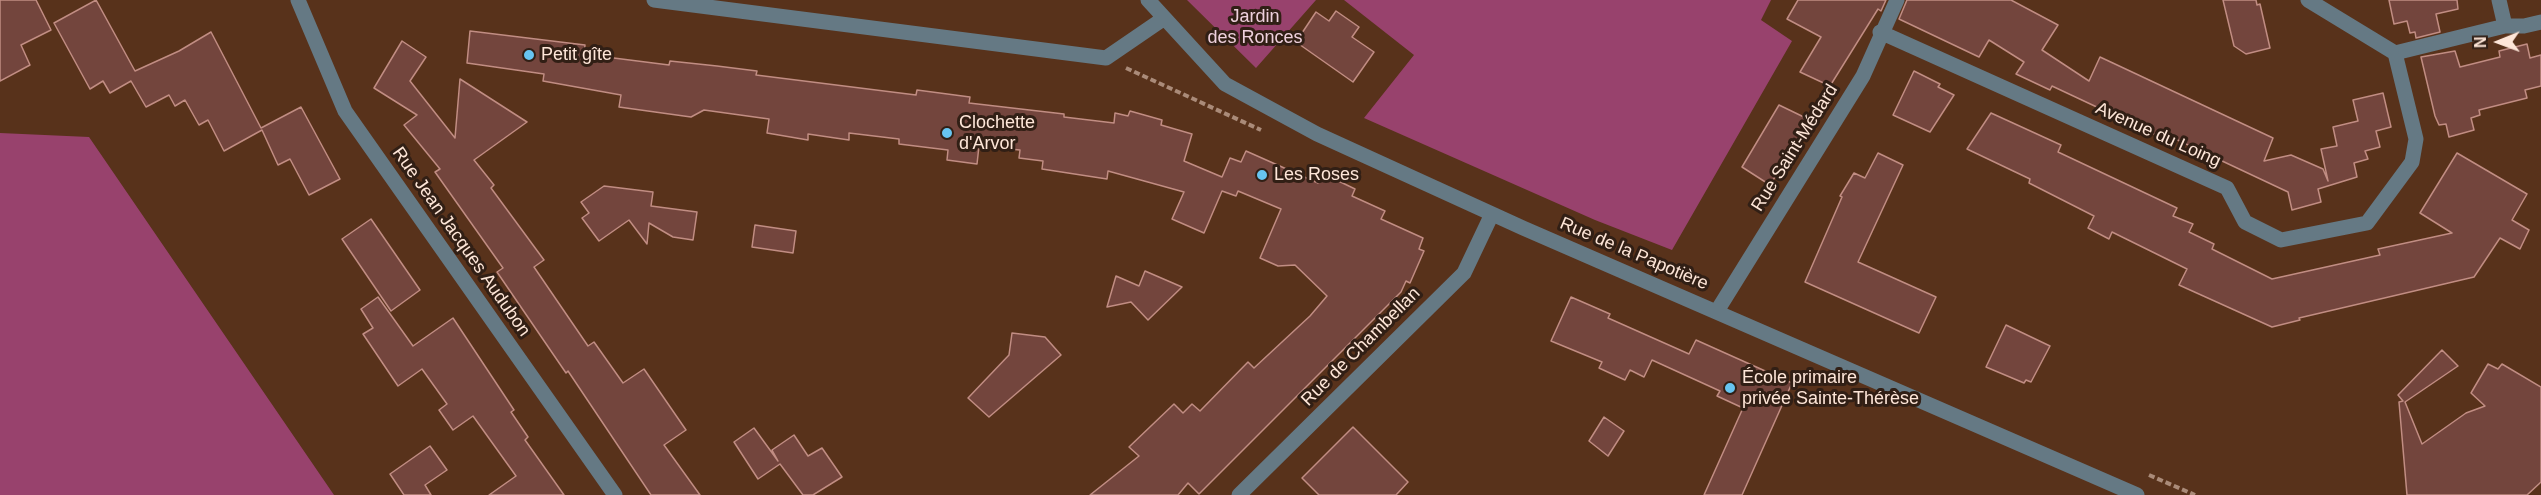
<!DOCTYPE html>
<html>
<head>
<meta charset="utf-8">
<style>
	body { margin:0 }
	#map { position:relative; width:2541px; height:495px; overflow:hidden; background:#58321b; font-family:Helvetica,sans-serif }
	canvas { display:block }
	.north { position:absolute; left:2469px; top:12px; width:60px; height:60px; -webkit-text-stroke:4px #311f15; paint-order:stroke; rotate:269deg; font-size:16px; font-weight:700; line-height:24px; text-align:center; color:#fee6d8 }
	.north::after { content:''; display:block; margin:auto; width:21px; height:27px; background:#fee6d8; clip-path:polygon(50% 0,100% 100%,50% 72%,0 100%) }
</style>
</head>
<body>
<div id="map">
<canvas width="2541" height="495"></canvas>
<div class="north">N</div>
</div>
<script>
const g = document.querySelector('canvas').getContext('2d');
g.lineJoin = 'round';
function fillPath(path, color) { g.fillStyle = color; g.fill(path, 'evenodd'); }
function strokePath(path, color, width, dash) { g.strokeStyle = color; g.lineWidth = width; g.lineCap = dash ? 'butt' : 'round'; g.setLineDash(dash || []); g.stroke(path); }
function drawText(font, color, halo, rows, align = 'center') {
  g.font = font + ' Helvetica,sans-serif'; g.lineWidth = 6; g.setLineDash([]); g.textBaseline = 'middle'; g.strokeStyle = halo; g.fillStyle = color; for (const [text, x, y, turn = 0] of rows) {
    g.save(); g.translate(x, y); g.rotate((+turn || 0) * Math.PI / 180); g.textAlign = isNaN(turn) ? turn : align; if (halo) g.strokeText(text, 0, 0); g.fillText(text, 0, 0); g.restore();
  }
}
const green = new Path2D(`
	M 1187,0 L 1316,0 L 1256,68 Z
	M 1344,0 L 1771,0 L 1761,20 L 1792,41 L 1672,250 L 1595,220 L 1364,118 L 1414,55 Z
	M 0,133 L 89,137 L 334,495 L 0,495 Z`);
const building = new Path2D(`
	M 0,0 L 36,0 L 51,30 L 21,45 L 30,65 L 0,81 Z
	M 96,0 L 135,71 L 179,51 L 211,32 L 261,128 L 301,107 L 340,179 L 309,195 L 290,159 L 278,165 L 262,130 L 224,151 L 208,120 L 199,125 L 185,100 L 175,106 L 169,95 L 146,107 L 131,81 L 110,93 L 103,81 L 90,89 L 54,23 Z
	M 1798,0 L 1886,0 L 1881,11 L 1878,9 L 1830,86 L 1800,72 L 1821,37 L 1787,19 Z
	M 1907,0 L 2011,0 L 2058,25 L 2042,50 L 2089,81 L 2100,57 L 2273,138 L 2264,161 L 2291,155 L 2323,169 L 2328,181 L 2321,149 L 2337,146 L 2333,127 L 2358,121 L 2353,100 L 2383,93 L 2391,127 L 2376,131 L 2380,147 L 2365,151 L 2368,159 L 2354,163 L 2357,177 L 2318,189 L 2321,202 L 2292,210 L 2288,192 L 2169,136 L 2167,140 L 2052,86 L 2050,90 L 2016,74 L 2024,62 L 1989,40 L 1979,57 L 1899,19 Z
	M 2223,0 L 2256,0 L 2257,5 L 2260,4 L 2270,48 L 2246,54 L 2234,46 Z
	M 2389,0 L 2457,0 L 2458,9 L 2436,14 L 2440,32 L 2416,38 L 2415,32 L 2410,33 L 2407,21 L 2394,24 Z
	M 1336,11 L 1359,27 L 1352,37 L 1374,52 L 1353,82 L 1296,42 L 1316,12 L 1329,21 Z
	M 470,31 L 585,45 L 584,54 L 598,56 L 669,65 L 670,61 L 717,66 L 757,71 L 756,75 L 916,95 L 917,90 L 970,97 L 969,103 L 1064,114 L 1064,117 L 1114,123 L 1115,113 L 1128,116 L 1130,111 L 1162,120 L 1161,125 L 1192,134 L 1184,161 L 1222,177 L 1230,158 L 1241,162 L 1246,151 L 1318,183 L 1322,173 L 1355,189 L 1352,196 L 1385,211 L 1381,219 L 1423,238 L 1419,249 L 1424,251 L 1410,283 L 1406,281 L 1401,292 L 1199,494 L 1188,483 L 1178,495 L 1090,495 L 1139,456 L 1129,447 L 1174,404 L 1183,413 L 1192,404 L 1200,411 L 1248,362 L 1254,368 L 1310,316 L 1327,296 L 1295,265 L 1278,266 L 1260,258 L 1281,209 L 1238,191 L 1236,196 L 1222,191 L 1204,233 L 1172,219 L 1184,192 L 1108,171 L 1107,179 L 1042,169 L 1043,161 L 1019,158 L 1020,150 L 979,146 L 977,164 L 947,160 L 948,150 L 899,144 L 899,139 L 849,133 L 849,140 L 808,134 L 808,140 L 767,133 L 769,119 L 704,110 L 691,117 L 619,107 L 621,95 L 543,81 L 544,74 L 467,63 Z
	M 402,41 L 426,57 L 410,81 L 455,138 L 460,79 L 527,122 L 474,160 L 494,185 L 491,188 L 544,260 L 534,267 L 588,346 L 594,342 L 623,383 L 644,369 L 686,430 L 664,445 L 700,495 L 651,495 L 568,371 L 566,373 L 497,272 L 503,268 L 435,172 L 440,169 L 404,125 L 417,115 L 374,88 Z
	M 2527,44 L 2530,58 L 2541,55 L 2541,86 L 2525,90 L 2527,98 L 2479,110 L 2480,115 L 2471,118 L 2474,130 L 2449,137 L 2446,124 L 2439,125 L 2435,116 L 2421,57 L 2455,51 L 2460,67 L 2500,57 L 2499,51 Z
	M 1914,71 L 1940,84 L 1938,87 L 1954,95 L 1930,132 L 1893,115 Z
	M 1779,105 L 1810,120 L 1770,185 L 1742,167 Z
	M 1991,113 L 2061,145 L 2058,152 L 2177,208 L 2173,216 L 2193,224 L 2189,232 L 2214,244 L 2212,249 L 2272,279 L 2380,255 L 2378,249 L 2452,233 L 2420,213 L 2457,153 L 2527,194 L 2512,220 L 2529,230 L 2520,249 L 2500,238 L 2474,277 L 2299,318 L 2300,320 L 2272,327 L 2179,285 L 2187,269 L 2112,232 L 2109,239 L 2088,228 L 2094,216 L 2029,183 L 2030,179 L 1967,149 Z
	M 1878,153 L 1903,165 L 1858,262 L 1936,297 L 1919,333 L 1805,282 L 1842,197 L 1840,196 L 1854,173 L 1865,178 Z
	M 604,186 L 653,192 L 651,206 L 697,212 L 693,240 L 673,237 L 649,223 L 647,244 L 629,220 L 599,241 L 582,218 L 589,213 L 581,202 Z
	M 371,219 L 420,290 L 391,311 L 342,239 Z
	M 755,225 L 796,231 L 793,253 L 752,247 Z
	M 1145,271 L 1182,287 L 1148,320 L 1131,302 L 1107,307 L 1116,276 L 1139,286 Z
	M 378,297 L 413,346 L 453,318 L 514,410 L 511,412 L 528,437 L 525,440 L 564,495 L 489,495 L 516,476 L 473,416 L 453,430 L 439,410 L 447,404 L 422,369 L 398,386 L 363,334 L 373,328 L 361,309 Z
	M 1571,297 L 1610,314 L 1608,318 L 1689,354 L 1696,340 L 1792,383 L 1742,495 L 1704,495 L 1743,408 L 1717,396 L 1720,391 L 1652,360 L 1644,377 L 1630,370 L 1625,380 L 1599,368 L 1602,362 L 1551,341 Z
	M 2006,325 L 2050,346 L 2031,382 L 2026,380 L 2024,383 L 1986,367 Z
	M 1012,333 L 1045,337 L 1061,355 L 989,417 L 968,398 L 1009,355 Z
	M 2442,350 L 2458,366 L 2405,402 L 2422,444 L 2466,413 L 2485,406 L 2471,393 L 2488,364 L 2498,369 L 2502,364 L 2541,387 L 2541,482 L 2527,495 L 2407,495 L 2399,402 L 2403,401 L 2398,395 Z
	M 1604,417 L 1624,431 L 1608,456 L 1589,441 Z
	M 1353,427 L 1408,482 L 1396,495 L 1319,495 L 1302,478 Z
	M 754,428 L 778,461 L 772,450 L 794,435 L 808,456 L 822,448 L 842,477 L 813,495 L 803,495 L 780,464 L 758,479 L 734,442 Z
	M 430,446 L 447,470 L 425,485 L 431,495 L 404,495 L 390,474 Z`);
const path = new Path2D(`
	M 1126,68 L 1261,130
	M 2149,475 L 2195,495`);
const minor = new Path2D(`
	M 298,0 L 345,111 L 615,495
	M 654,0 L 1106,58 L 1163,19
	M 1148,0 L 1225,84 L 1317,134 L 1523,228 L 2137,495
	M 2499,0 L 2505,26 L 2524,26 L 2541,22
	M 1880,32 L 2227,188 L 2245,222 L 2281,240 L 2367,223 L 2412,162 L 2416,139 L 2395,53 L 2308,0
	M 2395,53 L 2505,26
	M 1717,311 L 1863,76 L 1897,0
	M 1239,495 L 1464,273 L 1492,214`);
const markers = [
	[529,55,6,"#67c4f0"],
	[947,133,6,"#67c4f0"],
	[1262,175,6,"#67c4f0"],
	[1730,388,6,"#67c4f0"]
];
const parkNames = [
	["Jardin",1255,17],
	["des Ronces",1255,38]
];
const poiNames = [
	["Petit gîte",541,55],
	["Clochette",959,123],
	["d'Arvor",959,144],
	["Les Roses",1274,175],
	["École primaire",1742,378],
	["privée Sainte-Thérèse",1742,399]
];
const streetNames = [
	["Avenue du Loing",2158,135,24],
	["Rue Saint-Médard",1795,148,-58],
	["Rue Jean Jacques Audubon",461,242,55],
	["Rue de la Papotière",1634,254,23],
	["Rue de Chambellan",1361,347,-45]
];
fillPath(green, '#98426d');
fillPath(building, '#73453d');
strokePath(building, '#c18d83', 1.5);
strokePath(path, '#aa8b79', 4, [6, 3]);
strokePath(minor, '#657984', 15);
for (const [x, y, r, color] of markers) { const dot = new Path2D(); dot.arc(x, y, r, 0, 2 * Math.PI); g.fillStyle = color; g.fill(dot); strokePath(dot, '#311f15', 2); }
drawText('18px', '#eed0dc', '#311f15', parkNames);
drawText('18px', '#fee6d8', '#311f15', poiNames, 'left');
drawText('18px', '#fee6d8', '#311f15', streetNames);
</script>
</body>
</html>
